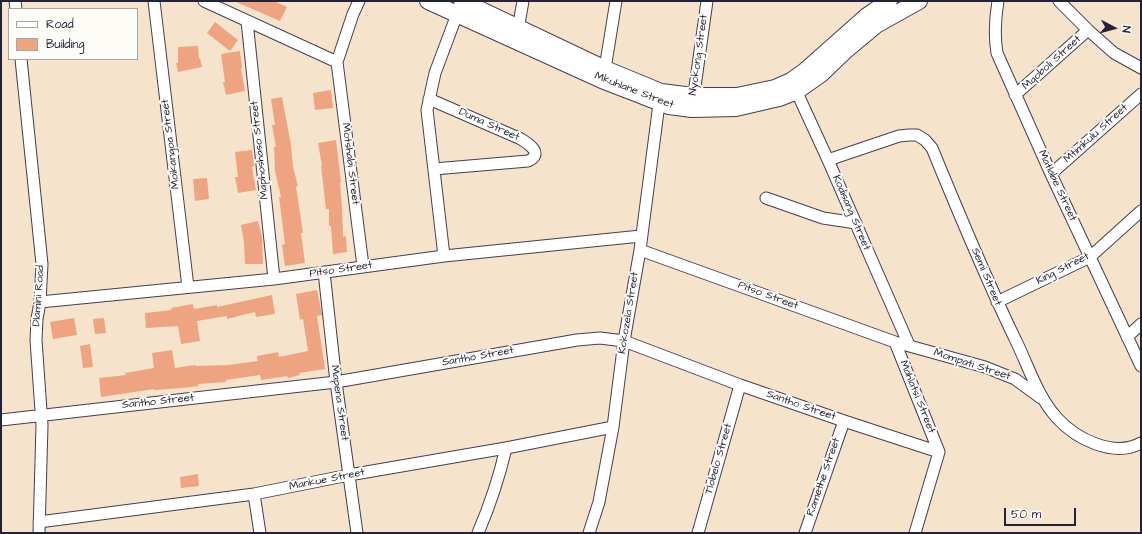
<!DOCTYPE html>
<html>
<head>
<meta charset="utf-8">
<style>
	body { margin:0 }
	#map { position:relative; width:1142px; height:534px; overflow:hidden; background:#f6e3cc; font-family:"Architects Daughter",sans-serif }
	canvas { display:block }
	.frame { position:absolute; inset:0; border:2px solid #22223b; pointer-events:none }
	.legend { position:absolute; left:8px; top:8px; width:130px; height:52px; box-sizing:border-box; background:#fdfcf7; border:1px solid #a5a5ac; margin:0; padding:5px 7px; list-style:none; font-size:12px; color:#22223b }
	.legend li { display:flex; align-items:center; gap:8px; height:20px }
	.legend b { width:20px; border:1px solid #a5a5ac }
	.north { position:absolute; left:1094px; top:8px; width:40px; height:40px; -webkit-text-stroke:3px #fdfcf7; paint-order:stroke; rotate:96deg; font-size:11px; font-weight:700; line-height:16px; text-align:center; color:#22223b }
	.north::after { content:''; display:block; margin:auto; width:14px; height:18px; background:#22223b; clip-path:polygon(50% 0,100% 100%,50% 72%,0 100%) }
	.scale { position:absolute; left:1004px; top:508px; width:72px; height:18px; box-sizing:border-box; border:2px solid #22223b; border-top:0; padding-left:5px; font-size:12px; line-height:14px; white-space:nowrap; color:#22223b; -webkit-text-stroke:3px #fdfcf7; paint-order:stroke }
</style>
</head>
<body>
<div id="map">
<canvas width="1142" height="534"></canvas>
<div class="frame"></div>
<ul class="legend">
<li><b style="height:5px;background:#fff"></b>Road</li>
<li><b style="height:11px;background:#eea481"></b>Building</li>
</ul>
<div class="north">N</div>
<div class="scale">50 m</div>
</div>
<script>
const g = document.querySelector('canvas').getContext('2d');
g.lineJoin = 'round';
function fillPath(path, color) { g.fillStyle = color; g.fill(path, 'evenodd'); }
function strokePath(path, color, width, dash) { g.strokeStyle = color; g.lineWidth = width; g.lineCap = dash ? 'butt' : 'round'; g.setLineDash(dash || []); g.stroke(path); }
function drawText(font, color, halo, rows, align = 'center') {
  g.font = font + ' "Architects Daughter",sans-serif'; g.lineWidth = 4; g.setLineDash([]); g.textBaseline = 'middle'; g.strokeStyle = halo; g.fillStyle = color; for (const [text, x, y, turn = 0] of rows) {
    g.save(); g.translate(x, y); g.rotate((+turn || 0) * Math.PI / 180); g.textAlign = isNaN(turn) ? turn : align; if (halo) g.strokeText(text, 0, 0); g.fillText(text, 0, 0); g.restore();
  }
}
const building = new Path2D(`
	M 234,1 L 274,1 L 287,7 L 280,21 Z
	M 215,22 L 238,40 L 230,51 L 207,33 Z
	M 198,46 L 199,59 L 200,58 L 202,67 L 178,72 L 176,63 L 178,63 L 178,47 Z
	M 240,51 L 242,68 L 241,69 L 245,91 L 226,95 L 223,82 L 225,82 L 221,54 Z
	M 331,90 L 333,108 L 315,110 L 313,93 Z
	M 282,97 L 291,145 L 293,167 L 298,186 L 296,187 L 303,233 L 301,233 L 305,263 L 285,266 L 282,245 L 285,244 L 279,197 L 281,197 L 275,171 L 274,147 L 276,147 L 272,125 L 275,125 L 271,99 Z
	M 336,140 L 341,183 L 340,183 L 342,207 L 343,237 L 346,236 L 347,252 L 333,254 L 331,226 L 329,226 L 329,209 L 326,209 L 321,166 L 322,166 L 318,143 Z
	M 252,150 L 254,166 L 252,167 L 256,190 L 238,193 L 235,177 L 238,177 L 235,152 Z
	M 207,178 L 209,199 L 195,201 L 193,179 Z
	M 258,221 L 262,237 L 263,264 L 245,264 L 244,243 L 241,225 Z
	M 317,290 L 322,315 L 317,316 L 325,369 L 299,373 L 300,375 L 288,378 L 287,376 L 261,380 L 260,375 L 226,380 L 226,382 L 198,384 L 199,386 L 182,388 L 154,390 L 154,389 L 101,397 L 99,378 L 126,375 L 125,373 L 154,368 L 152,353 L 172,350 L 175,368 L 195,365 L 196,366 L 228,365 L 258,361 L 257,356 L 278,352 L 279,357 L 308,351 L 303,319 L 300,320 L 296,294 Z
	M 272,295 L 275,314 L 256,317 L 255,312 L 227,319 L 227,316 L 197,321 L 200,341 L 181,344 L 178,326 L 146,328 L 145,313 L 172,310 L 171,308 L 193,304 L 194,309 L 217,305 L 217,307 Z
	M 74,318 L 77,335 L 53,339 L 50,322 Z
	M 104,318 L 106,333 L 95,334 L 93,319 Z
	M 90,344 L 93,367 L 83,368 L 80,346 Z
	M 198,474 L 199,486 L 181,488 L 180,477 Z`);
const street = new Path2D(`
	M 15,1 L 16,9
	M 154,1 L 188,287
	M 204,1 L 337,62
	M 359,1 L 353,14 L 337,62 L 363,266
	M 998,1 C 995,19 994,35 997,53 L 1051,174 L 1141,366
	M 1059,1 L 1088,30 L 1114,53 L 1141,68
	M 247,21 L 274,279
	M 517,35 L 523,1
	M 21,59 L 42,264 L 40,302 L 37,319 L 36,340 L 42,425 L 39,533
	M 604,75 L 616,1
	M 794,86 L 828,160 L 909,345
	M 1015,95 L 1088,30
	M 429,99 L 521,139 C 529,144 544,154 528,161 L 434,169
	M 693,101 L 707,1
	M 828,160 L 899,136 L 909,135 L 917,135 L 925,140 L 932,148 C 959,214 986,279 1017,343 C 1029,368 1038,397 1057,418 C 1076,439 1114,458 1141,443
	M 1051,174 L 1141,94
	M 766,198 L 823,218 L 856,223
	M 640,250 L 895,342 L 985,367 L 1015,379 L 1041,398
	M 444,256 L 427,110 L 435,73 L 459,9
	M 324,272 L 336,382 L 357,533
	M 40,302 L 274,279 L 444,256 L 641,236
	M 997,302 L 1090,257 L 1141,211
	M 1127,337 L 1141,324
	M 895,342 L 939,452
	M 1,420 L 336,382 L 577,340 L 600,338 L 624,341 L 740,385 L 844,421 L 939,452
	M 254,494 L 260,533
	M 39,522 L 254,494 L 349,475 L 506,448 L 613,427
	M 478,533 C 490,505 499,478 506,448
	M 589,533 L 599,502 L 613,427 L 624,341 L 640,250 L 660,96
	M 698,533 L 740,385
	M 805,533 L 844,421
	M 915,533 L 939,452`);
const secondary = new Path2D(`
	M 428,1 L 602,80 L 669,106 L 692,109 L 736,108 L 779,98 L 797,91 L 821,74 L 846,50 L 876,25 L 919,1
	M 462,1 L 605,69 L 661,92 L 693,96 L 737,96 L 775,88 L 791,81 L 805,71 L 867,16 L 889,1`);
const streetNames = [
	["Nyokong Street",699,55,-82],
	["Mqoboli Street",1052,63,-42],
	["Mkuhlane Street",634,91,21],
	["Duma Street",489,125,24],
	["Mtimkulu Street",1096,134,-42],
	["Moikangoa Street",171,144,-97],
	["Maphoshaso Street",260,150,-96],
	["Motshabi Street",350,164,83],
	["Matlabe Street",1057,186,65],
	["Kodisang Street",851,213,67],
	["King Street",1063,269,-27],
	["Pitso Street",341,270,-8],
	["Semi Street",986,277,67],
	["Dlamini Road",39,296,-86],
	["Pitso Street",768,296,20],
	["Kokozela Street",629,313,-81],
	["Santho Street",478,357,-10],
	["Mompati Street",972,365,18],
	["Mahlatsi Street",917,397,68],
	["Santho Street",158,402,-6],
	["Mapena Street",339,403,82],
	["Santho Street",801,406,19],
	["Tlobelo Street",719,459,-74],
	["Ramethe Street",824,477,-71],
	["Mankue Street",327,480,-11]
];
fillPath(building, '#eea481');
strokePath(street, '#423f51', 13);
strokePath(secondary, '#423f51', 18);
strokePath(street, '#fff', 11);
strokePath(secondary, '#fff', 16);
drawText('11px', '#22223b', '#fdfcf7', streetNames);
</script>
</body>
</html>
